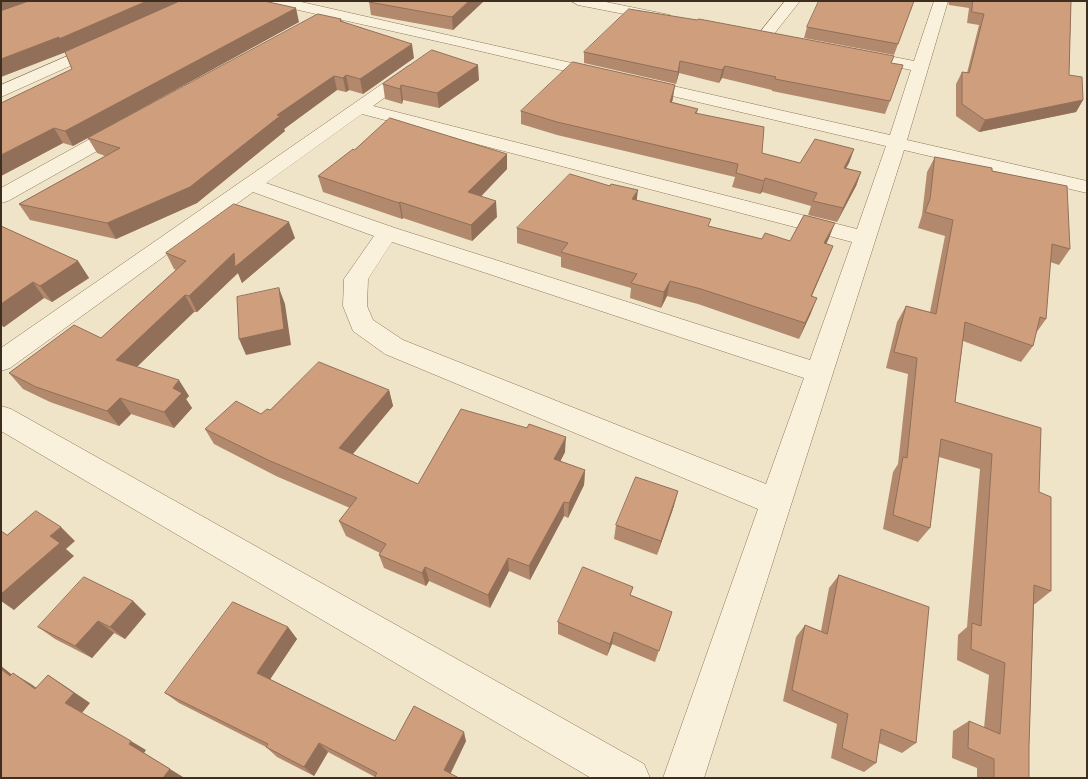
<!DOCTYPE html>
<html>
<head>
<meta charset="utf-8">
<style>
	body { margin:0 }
	#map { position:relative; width:1088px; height:779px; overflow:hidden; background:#f0e4c8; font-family:Literata,serif }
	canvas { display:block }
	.frame { position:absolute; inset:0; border:2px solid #3d2e20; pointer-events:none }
</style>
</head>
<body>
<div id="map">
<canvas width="1088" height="779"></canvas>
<div class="frame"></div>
</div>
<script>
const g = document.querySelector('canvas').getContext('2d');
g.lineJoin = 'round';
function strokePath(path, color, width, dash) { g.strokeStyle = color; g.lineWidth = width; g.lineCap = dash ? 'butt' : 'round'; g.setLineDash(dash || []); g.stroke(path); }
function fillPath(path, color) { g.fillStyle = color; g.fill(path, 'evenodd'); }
const minor = new Path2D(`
	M 269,1 L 297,1 L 890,135 L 911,70 L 848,57 L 846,54 L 848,51 L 854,49 L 914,61 L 934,1 L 948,1 L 907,140 L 1087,181 L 1087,193 L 904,150 L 704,778 L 663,778 L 758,509 L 385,354 L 353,331 L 343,306 L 344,279 L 374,236 L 253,192 L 10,368 L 1,371 L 1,348 L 408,66 L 420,66 L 422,69 L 420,72 L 373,106 L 857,229 L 886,146 L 454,45 L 276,5 ZM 362,114 L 852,242 L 810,360 L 395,228 L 266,183 ZM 392,242 L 804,378 L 766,484 L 403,340 L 373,320 L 367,306 L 368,279 Z
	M 571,1 L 601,1 L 665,14 L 670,15 L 672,18 L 670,21 L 665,22 L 578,5 Z
	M 785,1 L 800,1 L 770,39 L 760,39 L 757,36 Z
	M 102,41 L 108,43 L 110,46 L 108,49 L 1,97 L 1,85 Z
	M 124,122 L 131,124 L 133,128 L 131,132 L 8,201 L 1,203 L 1,188 L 117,124 Z
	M 1,406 L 11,409 L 644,764 L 650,778 L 591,778 L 1,431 Z`);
const wall = new Path2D(`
	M 1,1 L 299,22 L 73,146 L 63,143 L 1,176 L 72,69 L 66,52 Z
	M 369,1 L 484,1 L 453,30 L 371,15 Z
	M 914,1 L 894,55 L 804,38 L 807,27 Z
	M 948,1 L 1071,1 L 1069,75 L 1083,100 L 1076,112 L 979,132 L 956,116 L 956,84 L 962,72 L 967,73 L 979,25 L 967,23 L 969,8 L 949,5 Z
	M 341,19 L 342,21 L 414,58 L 363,94 L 349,90 L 346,92 L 337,90 L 284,129 L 285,131 L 197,203 L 116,239 L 30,220 L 19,204 L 105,156 L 97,153 L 88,138 Z
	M 584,52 L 891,63 L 890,101 L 885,114 L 772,91 L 772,90 L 722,78 L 719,83 L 679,73 L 676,84 L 584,63 Z
	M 479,80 L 439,108 L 403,100 L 402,104 L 385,99 L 383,84 Z
	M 673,98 L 672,102 L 698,109 L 697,113 L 762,153 L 800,163 L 854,149 L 849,163 L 846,168 L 861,172 L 856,186 L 837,222 L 808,215 L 811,206 L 762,192 L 760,194 L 732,187 L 735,177 L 557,135 L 521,124 L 521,111 Z
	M 354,150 L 507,154 L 507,169 L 481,196 L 497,217 L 472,241 L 403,218 L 402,219 L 323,192 L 318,176 Z
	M 935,157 L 992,171 L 1070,249 L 1059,265 L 1050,262 L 1046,319 L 1036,333 L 1033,346 L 1021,362 L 963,341 L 955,402 L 1039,492 L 1051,591 L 1035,604 L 1034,604 L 1029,746 L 1029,778 L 977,778 L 977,768 L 952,758 L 953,731 L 969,721 L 984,728 L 989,675 L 957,660 L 958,635 L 967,627 L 980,469 L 939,457 L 930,528 L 918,542 L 883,529 L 893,472 L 898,464 L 908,374 L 886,368 L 897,322 L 906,306 L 930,312 L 945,236 L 918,228 L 922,215 L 927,172 Z
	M 637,200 L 709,226 L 762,239 L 790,241 L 829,238 L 826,244 L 827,261 L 812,296 L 811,313 L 799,339 L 698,304 L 667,296 L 661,308 L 630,298 L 631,288 L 561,267 L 561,257 L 517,243 L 517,228 Z
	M 1,226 L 78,261 L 89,278 L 52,302 L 44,298 L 4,327 L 1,326 Z
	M 295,238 L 242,283 L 238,273 L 197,312 L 194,312 L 137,367 L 189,396 L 186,399 L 192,408 L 174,428 L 131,414 L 119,426 L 50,402 L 23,389 L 9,373 L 101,338 L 176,270 L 174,269 L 166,253 Z
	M 389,390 L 393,406 L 353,454 L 418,484 L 565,452 L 560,461 L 585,470 L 584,485 L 568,518 L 564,516 L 530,580 L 509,571 L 490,608 L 429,581 L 426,586 L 384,568 L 379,555 L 380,553 L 346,536 L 339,521 L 350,508 L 276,476 L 214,444 L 205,429 L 261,414 L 270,410 Z
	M 674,506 L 657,555 L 614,539 L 616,525 Z
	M 839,575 L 916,743 L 902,753 L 879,743 L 876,763 L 864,772 L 831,758 L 837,724 L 783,701 L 796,637 L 805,625 L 821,631 L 829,588 Z
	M 631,595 L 672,612 L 655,662 L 612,644 L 607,656 L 558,634 L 558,622 Z
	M 133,601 L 146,614 L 125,639 L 114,633 L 92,658 L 55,639 L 38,627 Z
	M 288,627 L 297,639 L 270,679 L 395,741 L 466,741 L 451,773 L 375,777 L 328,752 L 314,776 L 277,757 L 266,747 L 179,703 L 165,693 Z`);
const shadedWall = new Path2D(`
	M 1,1 L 35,1 L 1,15 Z
	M 147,1 L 182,1 L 66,52 L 1,77 L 1,59 Z
	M 469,1 L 484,1 L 453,30 L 452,17 Z
	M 296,8 L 299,22 L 73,146 L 65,131 Z
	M 412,44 L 414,58 L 363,94 L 360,79 Z
	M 680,61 L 679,73 L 676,84 L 678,72 Z
	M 478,65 L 479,80 L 439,108 L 437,93 Z
	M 725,66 L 722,78 L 719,83 L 722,70 Z
	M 346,75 L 349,90 L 346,92 L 343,78 Z
	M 334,76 L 337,90 L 284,129 L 285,131 L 197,203 L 116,239 L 107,223 L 277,115 Z
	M 401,85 L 403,100 L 402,104 L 400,89 Z
	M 675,85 L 673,98 L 668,115 L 670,102 Z
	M 1083,100 L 1076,112 L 979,132 L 985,120 Z
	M 54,128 L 63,143 L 1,176 L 1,155 Z
	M 854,149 L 849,163 L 839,181 L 844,168 Z
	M 507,154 L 507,169 L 470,208 L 468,192 Z
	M 861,172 L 856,186 L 837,222 L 843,208 Z
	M 765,178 L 762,192 L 760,194 L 764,181 Z
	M 638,190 L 636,206 L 632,199 Z
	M 496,201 L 497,217 L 472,241 L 471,225 Z
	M 400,202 L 403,218 L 402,219 L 399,203 Z
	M 289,222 L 295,238 L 242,283 L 238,273 L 197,312 L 189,296 L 234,253 Z
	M 835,223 L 829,238 L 819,259 L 824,243 Z
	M 833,246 L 827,261 L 805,311 L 811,296 Z
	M 78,261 L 89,278 L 52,302 L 40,286 Z
	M 670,281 L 667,296 L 661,308 L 664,292 Z
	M 33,282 L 44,298 L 4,327 L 1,323 L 1,304 Z
	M 279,288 L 285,304 L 291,345 L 246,355 L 239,339 Z
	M 185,295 L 194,312 L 127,376 L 116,360 Z
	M 817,298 L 811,313 L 799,339 L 805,323 Z
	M 179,380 L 189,396 L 186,399 L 192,408 L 174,428 L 164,412 L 173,388 Z
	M 389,390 L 393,406 L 345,463 L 339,448 Z
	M 120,398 L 131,414 L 119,426 L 107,411 Z
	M 566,437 L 565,452 L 554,474 L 554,459 Z
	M 585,470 L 584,485 L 568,518 L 569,503 Z
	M 678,491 L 674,506 L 657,555 L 661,541 Z
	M 564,502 L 564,516 L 530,580 L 529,566 Z
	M 61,527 L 75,541 L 66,549 L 74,556 L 14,610 L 1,601 L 1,594 L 50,536 Z
	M 508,558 L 509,571 L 490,608 L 488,595 Z
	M 425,567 L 429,581 L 426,586 L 422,573 Z
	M 133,601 L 146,614 L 125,639 L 110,627 Z
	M 98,621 L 114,633 L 92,658 L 75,646 Z
	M 288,627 L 297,639 L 267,684 L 257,673 Z
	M 614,632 L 612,644 L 607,656 L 610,644 Z
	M 1,666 L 28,687 L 10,676 L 1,669 Z
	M 13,673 L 31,684 L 52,699 L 35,689 Z
	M 48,675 L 65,686 L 90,703 L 82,713 L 65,703 Z
	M 464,732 L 466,741 L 448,778 L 444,770 Z
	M 131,741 L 146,750 L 144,753 L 183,777 L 183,778 L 163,778 L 129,744 Z
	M 319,743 L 328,752 L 314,776 L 304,767 Z`);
const building = new Path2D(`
	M 29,1 L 147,1 L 59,39 L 59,37 L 1,59 L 1,11 Z
	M 180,1 L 264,1 L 296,8 L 65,131 L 54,128 L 1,155 L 1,103 L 72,69 L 65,52 Z
	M 369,1 L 469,1 L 452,17 L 369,2 Z
	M 819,1 L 914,1 L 898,44 L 807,27 Z
	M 973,1 L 1071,1 L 1069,75 L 1082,77 L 1083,100 L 985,120 L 962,104 L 962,72 L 969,73 L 984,14 L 972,12 Z
	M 629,9 L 697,20 L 699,19 L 894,56 L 891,63 L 903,65 L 890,101 L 775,79 L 776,77 L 725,66 L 722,70 L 680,61 L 678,72 L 584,52 Z
	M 318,14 L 341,19 L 340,21 L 412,44 L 360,79 L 346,75 L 343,78 L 334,76 L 277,115 L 280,116 L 190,187 L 107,223 L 19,204 L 120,148 L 88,138 Z
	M 432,50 L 478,65 L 437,93 L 401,85 L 400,89 L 383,84 Z
	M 573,62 L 675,85 L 670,102 L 698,109 L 695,113 L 764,127 L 762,153 L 800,163 L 815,139 L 854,149 L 844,168 L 861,172 L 843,208 L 813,201 L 817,193 L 765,178 L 764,181 L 736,173 L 738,164 L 557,122 L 521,111 Z
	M 390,118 L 507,154 L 468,192 L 496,201 L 471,225 L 400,202 L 399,203 L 318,176 L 353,149 L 354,150 Z
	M 935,157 L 992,168 L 992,171 L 1067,186 L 1070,249 L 1052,244 L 1046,319 L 1040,317 L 1033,346 L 965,322 L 955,402 L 1041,428 L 1039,492 L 1051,497 L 1051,591 L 1034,585 L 1029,746 L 1029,778 L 994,778 L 994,759 L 968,748 L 969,721 L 1000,734 L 1005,663 L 971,649 L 972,623 L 981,626 L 992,454 L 941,439 L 930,528 L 893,515 L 903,457 L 907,458 L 917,358 L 894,352 L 906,306 L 936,314 L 953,220 L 925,212 L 930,199 Z
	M 570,174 L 610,186 L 611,184 L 638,190 L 632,199 L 711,219 L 708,226 L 762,239 L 765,233 L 790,241 L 804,215 L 835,223 L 824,243 L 833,246 L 811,296 L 817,298 L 805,323 L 701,289 L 670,281 L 664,292 L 631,283 L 637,274 L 561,252 L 568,243 L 517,228 Z
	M 234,204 L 289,222 L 235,267 L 234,253 L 189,296 L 185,295 L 116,360 L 179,380 L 173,388 L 182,393 L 164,412 L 120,398 L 107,411 L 36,387 L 9,373 L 74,325 L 101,338 L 186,261 L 166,253 Z
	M 1,226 L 78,261 L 40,286 L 33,282 L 1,304 Z
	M 279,288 L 284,329 L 239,339 L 237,297 Z
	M 319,362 L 389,390 L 339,448 L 418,484 L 461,409 L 527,428 L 529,424 L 566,437 L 554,459 L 585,470 L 569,503 L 564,502 L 529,566 L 508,558 L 488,595 L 425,567 L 422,573 L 379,555 L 386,544 L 339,521 L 357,498 L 268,460 L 205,429 L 236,401 L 261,414 L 267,409 L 270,410 Z
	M 636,477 L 678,491 L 661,541 L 616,525 Z
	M 36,511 L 61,527 L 50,536 L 60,543 L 1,594 L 1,531 L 7,535 Z
	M 583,567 L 633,587 L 630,595 L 672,612 L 659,651 L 614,632 L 610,644 L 558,622 Z
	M 839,575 L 929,607 L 916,743 L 881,729 L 876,763 L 842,748 L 848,714 L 792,690 L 805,625 L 827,634 Z
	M 84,577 L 133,601 L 110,627 L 98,621 L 75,646 L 38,627 Z
	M 233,602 L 288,627 L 257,673 L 395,741 L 414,706 L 464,732 L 444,770 L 459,778 L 374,778 L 377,773 L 319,743 L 304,767 L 266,747 L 268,744 L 165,693 Z
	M 1,669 L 10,676 L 13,673 L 35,689 L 48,675 L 74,693 L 65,703 L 131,741 L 129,744 L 170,769 L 163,778 L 1,778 Z`);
strokePath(minor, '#8d765c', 1);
fillPath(minor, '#faf1dc');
fillPath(wall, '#b2896c');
fillPath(shadedWall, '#916f58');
fillPath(building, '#cf9f7d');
strokePath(building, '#916f58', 1);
</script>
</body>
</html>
